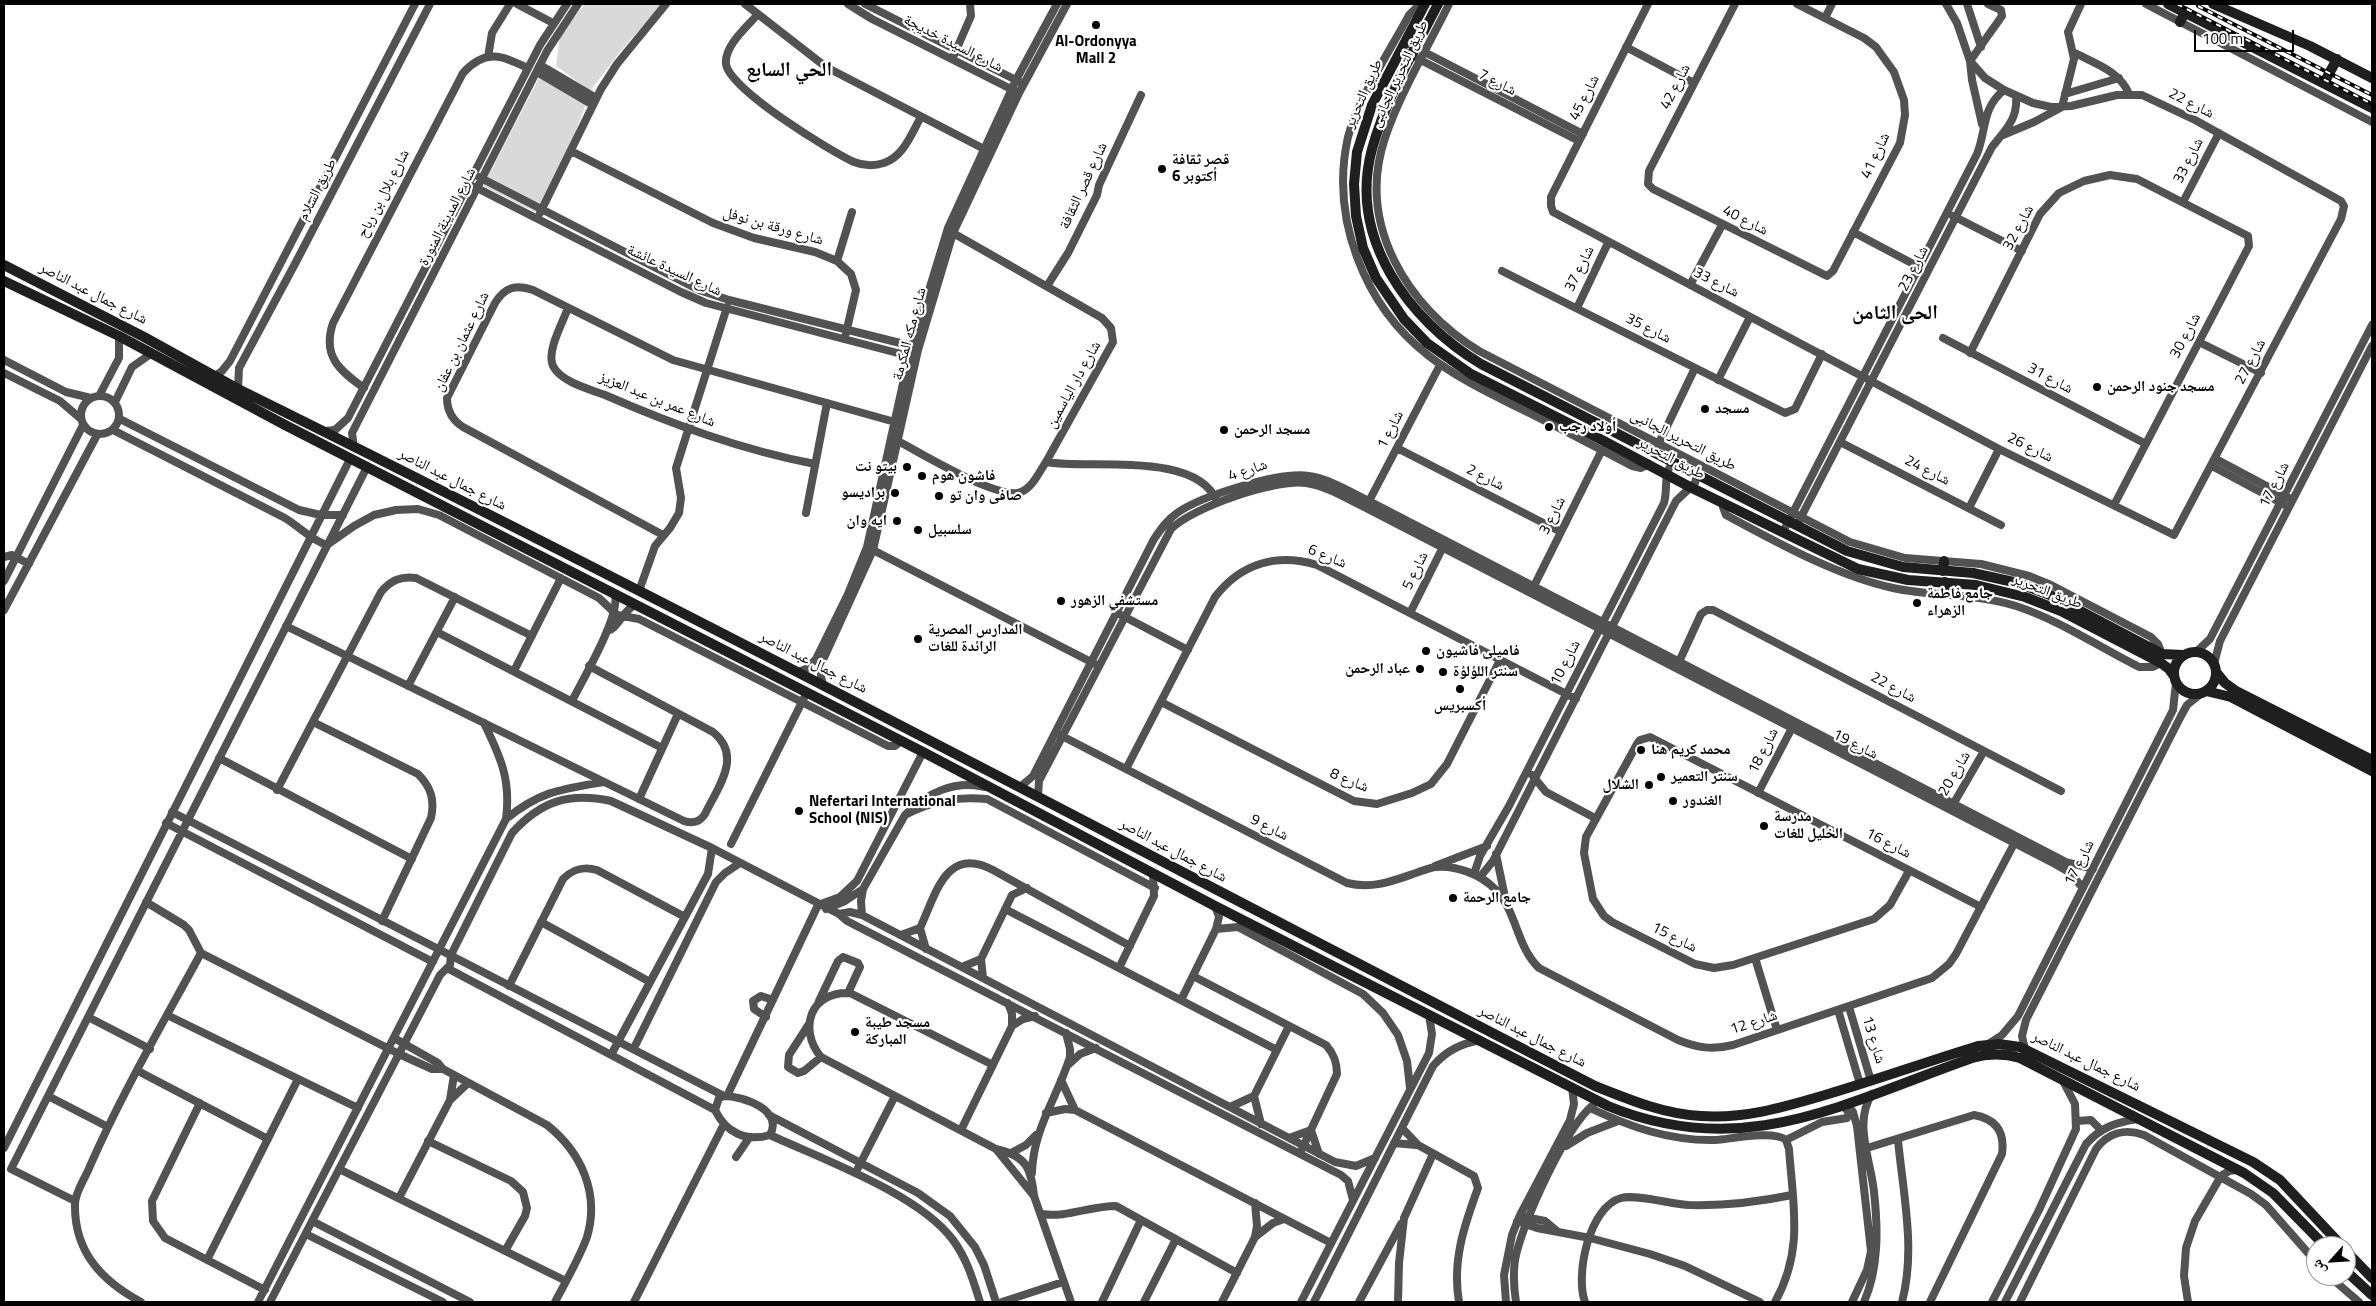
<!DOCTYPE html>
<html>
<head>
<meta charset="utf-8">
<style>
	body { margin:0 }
	#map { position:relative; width:2376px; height:1306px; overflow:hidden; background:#fff; font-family:"Titillium Web","Noto Naskh Arabic",sans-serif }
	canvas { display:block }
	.frame { position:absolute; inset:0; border:5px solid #000; pointer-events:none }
	.north { position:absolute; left:2306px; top:1236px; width:50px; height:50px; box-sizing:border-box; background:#fff; border:1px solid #999; border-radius:50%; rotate:244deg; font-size:14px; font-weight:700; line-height:20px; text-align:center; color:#000 }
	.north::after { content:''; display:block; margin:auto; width:18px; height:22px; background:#000; clip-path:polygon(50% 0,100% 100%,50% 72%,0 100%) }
	.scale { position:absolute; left:2194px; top:30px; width:100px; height:22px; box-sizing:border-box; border:2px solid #000; border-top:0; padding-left:6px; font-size:15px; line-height:18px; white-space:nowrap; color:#000; -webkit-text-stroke:4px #fff; paint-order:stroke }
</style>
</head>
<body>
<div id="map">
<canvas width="2376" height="1306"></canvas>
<div class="frame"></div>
<div class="north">ش</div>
<div class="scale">100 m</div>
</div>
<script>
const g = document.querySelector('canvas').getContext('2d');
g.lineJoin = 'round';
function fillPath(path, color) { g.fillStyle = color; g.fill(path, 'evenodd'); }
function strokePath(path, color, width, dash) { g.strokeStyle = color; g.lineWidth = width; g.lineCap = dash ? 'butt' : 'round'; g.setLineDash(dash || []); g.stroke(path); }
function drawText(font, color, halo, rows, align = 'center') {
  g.font = font + ' "Titillium Web","Noto Naskh Arabic",sans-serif'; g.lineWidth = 4.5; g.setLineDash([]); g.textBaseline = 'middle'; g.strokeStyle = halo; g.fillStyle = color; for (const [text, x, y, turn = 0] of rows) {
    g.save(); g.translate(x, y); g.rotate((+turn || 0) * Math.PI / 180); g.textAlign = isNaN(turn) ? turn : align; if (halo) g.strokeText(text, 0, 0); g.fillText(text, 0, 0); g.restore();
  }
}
const green = new Path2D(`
	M 585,4 L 662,4 L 623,48 L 590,91 L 556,66 L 560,35 Z
	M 540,76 L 586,104 L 543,216 L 483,186 Z`);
const street = new Path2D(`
	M 517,4 L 553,23
	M 745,4 L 826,67 L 986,150
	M 848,4 L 872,19 L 1015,91
	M 865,4 L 1020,82
	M 1420,4 L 1409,15 C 1391,49 1357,101 1348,137 C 1330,218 1364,306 1429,356 C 1456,377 1487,392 1517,407 C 1556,426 1594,446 1632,466 L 1641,468 L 1649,464
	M 1449,4 C 1428,47 1400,93 1385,138 C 1356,224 1407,307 1479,351 L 1850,542 L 1905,558 L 1981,564 L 2029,576 L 2051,585 L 2151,637 L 2158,644 L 2162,654
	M 1648,4 L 1551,197 L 1551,206 L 1553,212 L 1999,449 L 2174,535 L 2341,219 L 2344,206 L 2341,201 L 2195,120 L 2142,95 L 2117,95 L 2071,106 L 2051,107 L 2033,103 L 2004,90 L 1985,78 L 1970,61 L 1957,23 L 1946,4
	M 1735,4 L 1649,171 L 1648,184 L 1653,189 L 1827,276 L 1833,271 L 1900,143 L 1905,115 L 1904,100 L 1894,72 L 1876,47 L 1864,38 L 1797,4
	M 1967,4 L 1981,47
	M 2146,4 L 2372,122
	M 758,14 C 747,27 724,46 726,64 C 729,89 830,151 854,162 C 864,166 875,166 884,163 C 904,156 911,134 921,117
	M 1825,18 L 1832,4
	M 1405,42 L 1583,134
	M 1626,47 L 1694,83
	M 1401,50 L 1579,141
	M 2073,52 C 2094,63 2120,71 2129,94
	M 954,55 L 971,16 L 970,4
	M 488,57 L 492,33 L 510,4
	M 540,65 L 596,98
	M 537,72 L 593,105
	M 2065,94 L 2119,78
	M 1982,124 L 1972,80 L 1970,61 L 2002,16 L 2001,10 L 1988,4
	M 2003,135 L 2034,122 L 2062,107 L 2074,59 L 2068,32 L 2081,4
	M 571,151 L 713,223 L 754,238 L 815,252 L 837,261 L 851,274 L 856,290 L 846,333
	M 479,177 L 699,290 L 729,300 L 912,346
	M 475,187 L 681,292 L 706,303 L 909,356
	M 2183,202 L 2219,133
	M 540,213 L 601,89 L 617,64 L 666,4
	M 1953,216 L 2022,251
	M 1853,232 L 1919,267
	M 837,261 L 852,212
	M 1502,271 L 1785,413 L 1795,409 L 1822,354
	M 1690,285 L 1722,225
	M 1047,286 L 1068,253 L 1097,195 L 1099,185 L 1141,95
	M 568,308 C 563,322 546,352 553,366 C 561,382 589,389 605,395 C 674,425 742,450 815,464
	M 1577,308 L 1608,243
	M 1943,338 L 2146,444
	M 2199,342 L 2261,373
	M 1970,353 L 2040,214 L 2059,193 L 2084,181 L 2110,175 L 2137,179 L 2248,236 L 2249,246 L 2114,505
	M 4,360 L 66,392 L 91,398
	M 4,373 L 60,401 L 81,419
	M 215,376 L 222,371 L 230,361 L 415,4
	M 1718,380 L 1750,317
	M 364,388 C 339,370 322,356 333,323 L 463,73 C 486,48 502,56 528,68
	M 238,389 L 239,368 L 296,262 L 430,4
	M81 415a19 19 0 1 1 38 0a19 19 0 1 1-38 0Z
	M 99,396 L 119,358 L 119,336
	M 115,402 L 132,367 L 152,353
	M 120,419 L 299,510 L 321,515 L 343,515
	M 113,430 L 283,517 C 298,525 310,540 327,545 L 354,526 L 374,515 L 396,510 L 418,509 L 439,515 L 599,598 L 617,615 L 639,619 L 888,746 L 895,746 L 901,741
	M 324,431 L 335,430 L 348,418 L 540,45 L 567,4
	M 898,441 C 920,453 1000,501 1021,492 C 1033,487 1039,472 1046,462 L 1113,342 L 1111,328 L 1102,318 L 953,233
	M 1840,442 L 2001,525
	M 354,447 L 352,433 L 547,51 L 578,4
	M 1657,447 L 1695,368
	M 1397,448 L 1561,532
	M 2216,459 L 2289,498
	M 1046,462 C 1089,470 1195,450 1217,501
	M 2212,466 L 2285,505
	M 1724,503 L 1723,507 L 1726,515 C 1776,542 1837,576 1893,588 C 1935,597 1974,593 2016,606 C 2059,620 2099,647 2139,667 L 2153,667 L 2161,663
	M 1367,505 L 1440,365
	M 1969,508 L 1999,449
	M 806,513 L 827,403
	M 1799,521 L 1992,147 C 2006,129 2018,119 2016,96
	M 1783,532 L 1977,154 C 1987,129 1981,109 2004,90
	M 663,535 L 463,427 C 452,420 447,411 447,398 L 495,303 C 505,287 516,284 533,290 L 673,360 L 895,422
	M 869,548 L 1097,665
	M 4,557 L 12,555 L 29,564
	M 4,581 L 83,425
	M 1532,590 L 1602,450
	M 639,591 L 655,546 L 670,528 L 679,513 L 681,498 L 676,468 L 727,307
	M 4,610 L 97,435
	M 1410,613 L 1444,545
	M 1121,615 L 1188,650
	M 286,626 L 684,821 C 693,824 700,822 705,814 C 718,787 743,756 713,732 L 589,666
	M 607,631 C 618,629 622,611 635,605
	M 437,632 L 662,748
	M 2196,652 L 2210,639 L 2372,325
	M 1678,664 L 1701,614 L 1707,610 L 1713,610 L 2061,791
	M 2214,664 L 2220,641 L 2372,346
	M 514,671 L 561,578
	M 798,672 L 806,669 L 816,659 L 848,594 L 867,547 L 909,356 L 948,228 L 1016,80 L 1057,4
	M 823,685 L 821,676 L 822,662 L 873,550 L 918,350 L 953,233 L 1019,93 L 1067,4
	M 408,686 L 455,597
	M 572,701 C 583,679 620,617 615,595
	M 1161,702 L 1354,801 L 1377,804 L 1412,793 L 1431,784 L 1447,764 L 1500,660
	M 313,722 L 418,774 C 431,787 435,800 431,818 L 382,921
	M 1060,735 L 1347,883 C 1371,889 1390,882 1413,874 C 1420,872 1428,868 1435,867 C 1456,865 1480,874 1495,889 C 1517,911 1516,946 1539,968 L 1678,1040 C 1698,1048 1712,1050 1733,1045 L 1932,978 L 1949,964 L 1956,954 L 2016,840
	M 219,758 L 412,859
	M 1126,769 L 1215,597 C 1241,563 1277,553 1317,565 L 1576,699
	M 1532,775 L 1546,792 L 1595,818
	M 1020,787 L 1033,776 L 1154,539 C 1161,529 1167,520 1177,513 C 1201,496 1280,471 1309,476 C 1330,479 1350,492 1369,501 L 2066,862 L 2093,869
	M 277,790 L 381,592 C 391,580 401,576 416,578 L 532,636
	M 1758,793 L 1793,726
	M 1038,796 L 1039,781 L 1171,529 C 1193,507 1275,479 1306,483 C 1327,486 1347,499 1366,508 L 2055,864 L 2069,872 L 2083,888
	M 639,799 L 678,714
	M 1951,808 L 1984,751
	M 172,812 L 724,1096
	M 905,815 C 932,801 957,796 987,799 L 1155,888
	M 506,819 C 540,791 562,789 604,782
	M 166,823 L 433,962
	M 731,844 L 804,698
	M 1496,854 L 1506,902
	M 1435,866 L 1487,846
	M 1909,871 L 1890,905 L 1874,919 L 1733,965 L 1714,968 L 1695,964 L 1612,922 L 1604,916 L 1593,899 L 1584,853 L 1586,837 L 1637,744 L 1640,740 L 1650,737 L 1981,907
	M 1474,874 L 1480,856 L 1509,806 L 1664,503 C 1668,490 1663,472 1673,463
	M 1480,877 L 1493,861 L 1676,501 L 1695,483 L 1697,475
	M 146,902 L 184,925 L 189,930 L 201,953 L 399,1054 L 432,1069 L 443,1069
	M 826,909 L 845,901 L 863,889
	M 1005,909 L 1277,1050
	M 839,914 L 850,912 L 862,915 L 1335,1162 L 1356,1166 L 1375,1158
	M 862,915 L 861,901 L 863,889 L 905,815 C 926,793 954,780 985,787
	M 541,922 L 650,982
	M 920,928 L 926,949
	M 1216,929 L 1238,927 L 1363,994 L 1383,1013 L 1398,1035 L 1407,1061 L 1410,1088
	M 901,935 L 920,928 C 936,894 946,845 993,870 L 1130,946
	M 1755,958 L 1777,1030
	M 962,967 L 981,959
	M 447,968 L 715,1110
	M 1119,968 L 1154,896 L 1153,874
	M 1193,976 L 1326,1045 C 1334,1054 1337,1062 1337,1074 L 1302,1149
	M 983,978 L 981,959 L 1012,895 L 1027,888
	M 509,986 L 563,879 C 573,869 583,866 597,870 L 685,917
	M 1181,1000 L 1216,929 L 1219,917 L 1215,906
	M 819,1001 L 838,961 L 843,957 L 858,963 L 860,967 L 848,993
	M 1849,1007 L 1871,1081
	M 1838,1010 L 1860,1084
	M 167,1015 L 358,1108
	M 88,1017 L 150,1049
	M 766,1017 L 754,1009 L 753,1001 L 761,996 L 773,1000
	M 809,1024 L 789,1055 L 788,1067 L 798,1073 L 804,1071 L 821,1057
	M 1012,1026 L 1023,1019 L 1035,1016
	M 394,1038 L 438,1063 L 443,1069 L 547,1125 C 581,1152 600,1193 587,1237 C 579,1259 566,1281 555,1302
	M 1988,1044 L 2002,1035 L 2018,1016 L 2173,710 L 2176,683
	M 634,1048 L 716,882 L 725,873 L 740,863
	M 2025,1049 L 2022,1036 L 2026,1020 L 2181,716 L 2187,705 L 2202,693
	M 611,1055 L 708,874 L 712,848
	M 1069,1064 L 1080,1054 L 1096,1048
	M 993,1065 L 850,993 C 810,991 798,1029 821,1057 L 996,1149 C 1026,1156 1031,1167 1034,1196
	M 138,1071 L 268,1139
	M 1061,1080 L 1075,1110
	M 48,1096 L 108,1127
	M 724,1096 C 743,1096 784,1110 770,1135 C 746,1142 726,1133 715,1110 L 719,1098 Z
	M 727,1096 L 818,905 L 840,897 L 857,881 L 923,752
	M 1254,1096 L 1261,1124
	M 450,1100 L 454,1075
	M 200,1103 L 152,1201 L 153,1221 L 165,1238 L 265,1290
	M 1846,1104 L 1853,1112 L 1857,1126 L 1871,1251 L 1867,1270 L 1852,1302
	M 1230,1107 L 1254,1096 L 1289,1026
	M 1590,1108 C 1630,1127 1670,1141 1715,1140 C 1731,1139 1774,1130 1786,1140 L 1789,1149 C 1793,1205 1804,1250 1775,1302
	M 1046,1113 L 1065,1109 L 1075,1110 L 1331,1243
	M 769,1115 L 918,1193 L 950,1216 L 975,1247 L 984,1265 L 996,1302
	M 2077,1121 L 2091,1120 L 2101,1130
	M 1402,1128 L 1418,1145 L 1474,1176 L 1478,1188 C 1464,1226 1452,1261 1459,1302
	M 961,1130 L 1012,1026 L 1012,1014 L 1008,1003
	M 770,1135 C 822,1159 919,1194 953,1240 C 967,1259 973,1280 980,1302
	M 1289,1138 L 1311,1130 L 1319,1154
	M 1786,1140 L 1822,1122 L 1847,1118 L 1849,1113 L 1845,1108
	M 1898,1140 C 1903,1193 1916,1250 1902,1302
	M 428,1141 L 511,1181 L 523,1192 L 527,1208 L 525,1216 L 505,1251
	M 1394,1143 L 1416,1145
	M 1566,1146 L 1587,1133 L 1618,1121
	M 4,1148 L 350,459
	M 1867,1148 L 1974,1115 C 1996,1119 2005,1132 2002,1154 L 1930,1302
	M 996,1149 L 1034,1196 L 1071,1302
	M 1011,1153 L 1026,1145 L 1036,1135
	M 736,1157 L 749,1138
	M 858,1168 L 895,1096
	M 339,1169 L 566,1281
	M 1032,1173 C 1033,1129 1057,1098 1070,1057 L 1070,1049 L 1066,1033
	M 399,1198 L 450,1100 L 468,1083
	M 75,1201 L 11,1169 L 367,467
	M 1041,1214 C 1067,1218 1090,1206 1116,1206 L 1237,1273
	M 1525,1217 L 1545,1221 L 1557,1231
	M 312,1221 L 470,1302
	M 1517,1221 L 1537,1228 L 1590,1238 L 1650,1254 L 1685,1266 L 1760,1302
	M 306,1234 L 443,1302
	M 1255,1237 L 1273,1223 L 1284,1219
	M 207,1260 L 298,1079
	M 2329,1276 L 2359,1302
	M 141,1302 C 102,1281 74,1252 75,1204 C 75,1192 86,1177 90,1166 C 122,1093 163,1023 201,953
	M 258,1302 L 506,819 C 511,780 501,758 484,723
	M 270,1302 L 440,975 L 450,965 L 451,955 L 512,833 C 541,801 569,792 611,801 L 712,848 L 839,914 L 847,921 L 1341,1175 L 1348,1181 L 1353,1200
	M 634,1302 L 724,1124
	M 1002,1302 L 1063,1282
	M 1102,1302 L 1141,1220
	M 1144,1302 L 1176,1239
	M 1222,1302 L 1255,1237 L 1257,1226 L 1255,1203
	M 1301,1302 L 1429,1053 L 1432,1034 L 1429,1015
	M 1314,1302 L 1433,1066 C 1446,1051 1460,1044 1480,1040
	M 1359,1302 L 1401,1224
	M 1398,1302 L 1399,1263 L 1404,1218 L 1433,1154
	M 1506,1302 L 1504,1275 L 1512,1235 L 1520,1215 L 1570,1120 L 1574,1104 L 1572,1087
	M 1516,1302 C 1514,1289 1513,1274 1515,1260 C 1521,1225 1566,1127 1593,1105
	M 1585,1302 C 1575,1275 1589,1207 1621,1198 C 1636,1194 1671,1204 1689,1205 C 1724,1206 1758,1202 1792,1195
	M 1864,1302 C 1879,1268 1878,1228 1874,1192 C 1871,1161 1853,1122 1872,1094
	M 1992,1302 L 2039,1210 L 2076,1129 L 2075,1104 L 2063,1081
	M 2005,1302 L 2086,1144 C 2101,1127 2117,1122 2138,1119
	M 2020,1302 L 2096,1149 C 2108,1133 2125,1128 2144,1135 L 2251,1194 L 2266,1205 L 2316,1262
	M 2188,1302 L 2184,1276 L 2186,1248 L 2195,1221 L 2221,1176 L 2229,1171 L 2237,1170`);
const secondary = new Path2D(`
	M 1425,4 L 1372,105 L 1357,152 L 1354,184 L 1356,216 L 1363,248 L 1376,278 L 1404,319 L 1427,343 L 1471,374 L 1600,439 L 1690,487 L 1858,569 L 1908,580 L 1976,585 L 2025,597 L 2061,611 L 2161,663 L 2169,669 L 2174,676
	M 1438,4 C 1414,51 1386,98 1372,149 C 1348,238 1408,320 1481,364 L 1847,551 L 1903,567 L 1973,573 L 2018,583 L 2050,595 L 2162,654 L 2183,655
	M 2168,4 L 2372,108
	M 2213,4 L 2310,46 L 2372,78
	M 2180,22 L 2185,12
	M 2324,83 L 2337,59
	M 4,265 L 144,337 L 238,389 C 694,614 1143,853 1595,1086 C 1630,1100 1664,1114 1701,1116 C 1745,1119 1784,1107 1825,1095 C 1876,1080 1926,1062 1978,1046 L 1999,1044 L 2020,1047 L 2253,1162 L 2280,1180 L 2342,1246
	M 4,281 L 119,336 L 285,425 L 923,752 L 1215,906 L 1608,1106 C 1744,1162 1844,1103 1972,1058 C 1989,1053 2003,1053 2020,1058 L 2244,1173 L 2273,1193 L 2325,1246
	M 1943,571 L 1944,561
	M 1944,594 L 1945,582
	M2174 673a21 21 0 1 1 42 0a21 21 0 1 1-42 0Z
	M 2216,672 L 2225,683 L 2236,691 L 2372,760
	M 2206,691 L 2231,697 L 2372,771
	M 2346,1251 L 2372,1278
	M 2346,1271 L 2372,1295`);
const rail = new Path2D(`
	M 2177,4 L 2372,104
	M 2198,6 L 2372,95`);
const markers = [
	[1096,25,5,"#000"],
	[1162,169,5,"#000"],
	[2097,387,5,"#000"],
	[1705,409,5,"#000"],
	[1549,427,5,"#000"],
	[1224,430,5,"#000"],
	[907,467,5,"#000"],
	[922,476,5,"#000"],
	[895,493,5,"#000"],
	[939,496,5,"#000"],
	[897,521,5,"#000"],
	[918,530,5,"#000"],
	[1061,601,5,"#000"],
	[1917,603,5,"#000"],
	[918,639,5,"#000"],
	[1426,651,5,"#000"],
	[1420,669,5,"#000"],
	[1443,672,5,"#000"],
	[1460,689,5,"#000"],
	[1641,750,5,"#000"],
	[1661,777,5,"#000"],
	[1649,785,5,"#000"],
	[1673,801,5,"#000"],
	[799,811,5,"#000"],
	[1764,826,5,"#000"],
	[1453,898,5,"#000"],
	[855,1032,5,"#000"]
];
const poiNames = [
	["Al-Ordonyya",1096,42,"center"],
	["Mall 2",1096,59,"center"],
	["قصر ثقافة",1172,160],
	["6 أكتوبر",1172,177],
	["مسجد جنود الرحمن",2107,387],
	["مسجد",1715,409],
	["أولاد رجب",1559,427],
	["مسجد الرحمن",1234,430],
	["بيتو نت",897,467,"right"],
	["فاشون هوم",932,476],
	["براديسو",885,493,"right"],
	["صافى وان تو",949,496],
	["ايه وان",887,521,"right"],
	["سلسبيل",928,530],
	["جامع فاطمة",1927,594],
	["الزهراء",1927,611],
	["مستشفي الزهور",1071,601],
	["المدارس المصرية",928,630],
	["الرائدة للغات",928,647],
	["فاميلى فاشيون",1436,651],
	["عباد الرحمن",1410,669,"right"],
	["سنتر اللؤلؤة",1453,672],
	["أكسبريس",1460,706,"center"],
	["محمد كريم هنا",1651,750],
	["سنتر التعمير",1671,777],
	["الشلال",1639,785,"right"],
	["الغندور",1683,801],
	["Nefertari International",809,802],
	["School (NIS)",809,819],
	["مدرسة",1774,817],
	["الخليل للغات",1774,834],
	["جامع الرحمة",1463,898],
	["مسجد طيبة",865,1023],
	["المباركة",865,1040]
];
const streetNames = [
	["شارع السيدة خديجة",953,44,27],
	["طريق التحرير الجانبى",1400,74,-65],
	["شارع 7",1497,83,27],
	["شارع 42",1676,87,-63],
	["طريق التحرير",1364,94,-66],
	["شارع 45",1585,98,-63],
	["شارع 22",2191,104,27],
	["شارع 41",1876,156,-65],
	["شارع 33",2189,161,-63],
	["شارع قصر الثقافة",1084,186,-65],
	["طريق السلام",318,190,-63],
	["شارع بلال بن رباح",384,194,-63],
	["شارع المدينة المنورة",448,217,-63],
	["شارع 40",1745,221,27],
	["شارع ورقة بن نوفل",773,227,16],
	["شارع 32",2019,228,-62],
	["شارع 37",1580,269,-64],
	["شارع 23",1914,269,-63],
	["شارع السيدة عائشة",674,271,25],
	["شارع 33",1716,283,27],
	["شارع جمال عبد الناصر",93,294,27],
	["شارع 35",1648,329,27],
	["شارع مكه المكرمة",910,334,-75],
	["شارع 30",2186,336,-62],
	["شارع عثمان بن عفان",462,342,-64],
	["شارع 27",2251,362,-62],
	["شارع 31",2050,379,28],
	["شارع دار الياسمين",1074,385,-61],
	["شارع عمر بن عبد العزيز",657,400,22],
	["شارع 1",1391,430,-63],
	["طريق التحرير الجانبى",1683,441,27],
	["شارع 26",2030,448,26],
	["طريق التحرير",1671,459,28],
	["شارع 4",1248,471,-18],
	["شارع 24",1927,471,27],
	["شارع 2",1485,478,27],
	["شارع جمال عبد الناصر",452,480,27],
	["شارع 17",2275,485,-63],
	["شارع 3",1553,516,-63],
	["شارع 6",1327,557,22],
	["شارع 5",1416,571,-64],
	["طريق التحرير",2047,592,21],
	["شارع جمال عبد الناصر",813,663,27],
	["شارع 10",1566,663,-63],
	["شارع 22",1893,688,28],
	["شارع 19",1855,745,27],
	["شارع 18",1764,751,-63],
	["شارع 20",1955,774,-60],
	["شارع 8",1349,781,22],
	["شارع 9",1269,828,27],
	["شارع 16",1888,844,27],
	["شارع جمال عبد الناصر",1173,851,28],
	["شارع 17",2080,863,-63],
	["شارع 15",1674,938,27],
	["شارع 12",1754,1023,-18],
	["شارع جمال عبد الناصر",1532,1037,27],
	["شارع 13",1873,1040,73],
	["شارع جمال عبد الناصر",2086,1062,26]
];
const districtNames = [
	["الحي السابع",789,71],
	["الحى الثامن",1895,314]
];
fillPath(green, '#d9d9d9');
strokePath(street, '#525252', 8);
strokePath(secondary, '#1f1f1f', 10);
strokePath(rail, '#000', 4);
strokePath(rail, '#fff', 2, [5.5]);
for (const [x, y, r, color] of markers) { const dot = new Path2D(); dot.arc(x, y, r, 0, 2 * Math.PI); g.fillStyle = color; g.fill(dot); strokePath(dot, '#fff', 2); }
drawText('bold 15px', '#000', '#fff', poiNames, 'left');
drawText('15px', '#000', '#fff', streetNames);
drawText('bold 20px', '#000', '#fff', districtNames);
</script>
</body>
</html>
